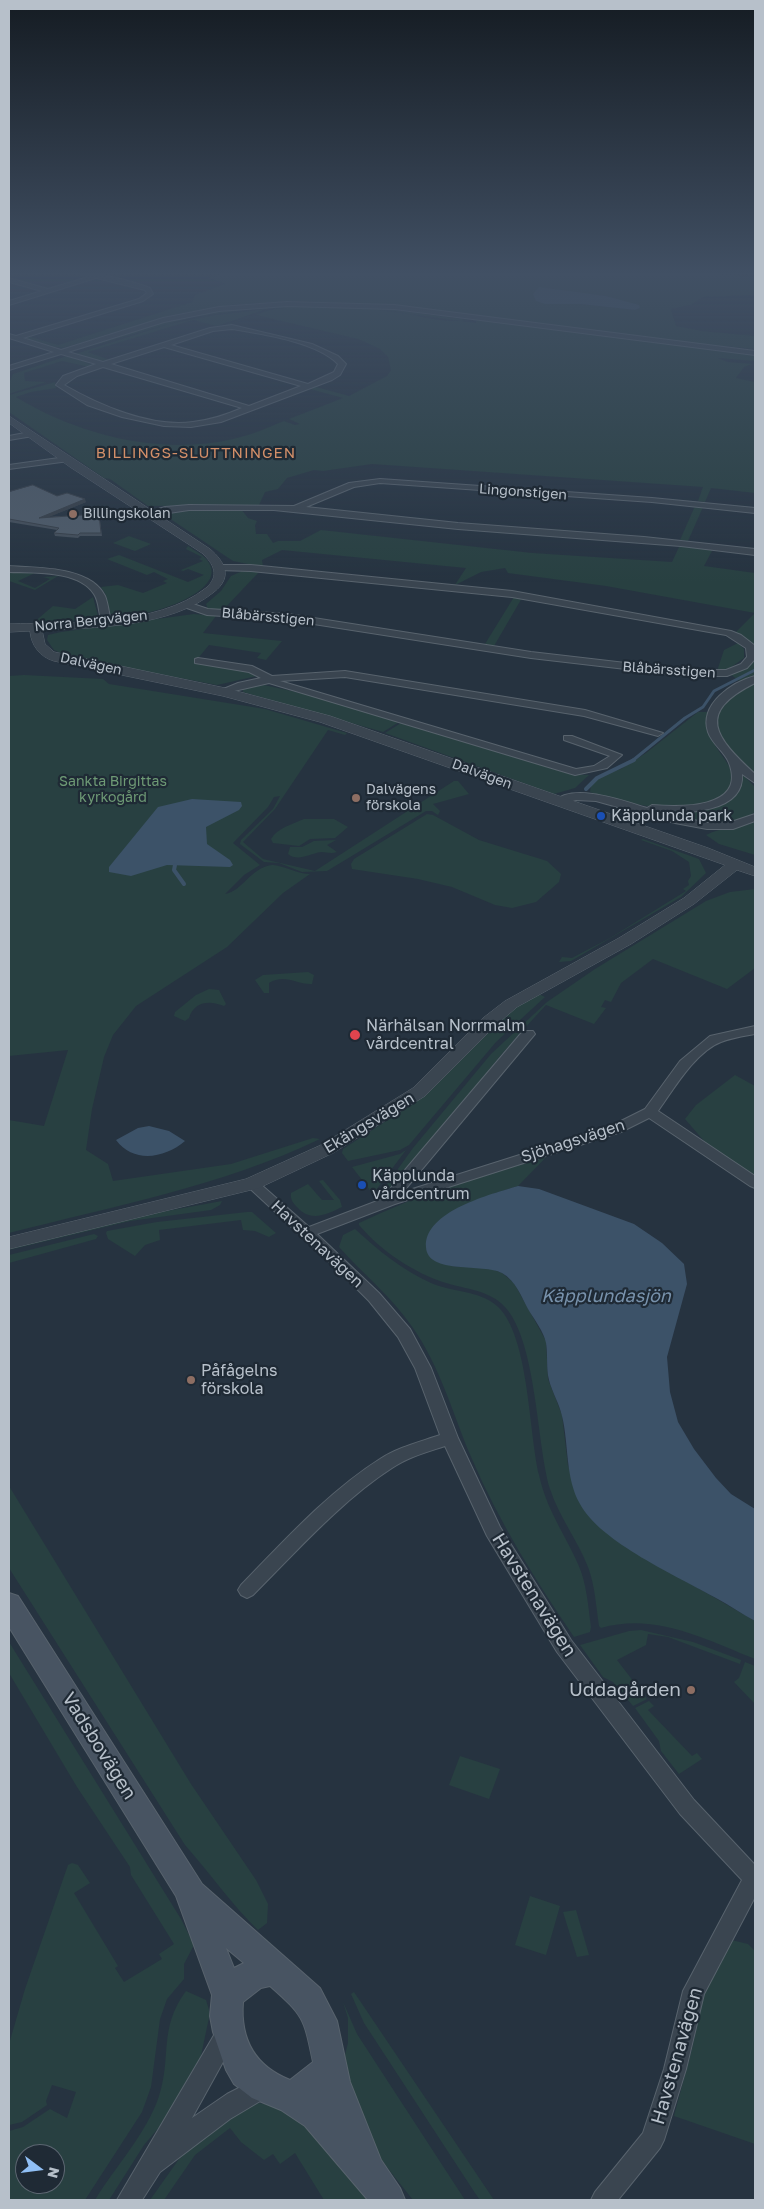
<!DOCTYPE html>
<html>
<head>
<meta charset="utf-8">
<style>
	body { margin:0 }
	#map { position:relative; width:764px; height:2209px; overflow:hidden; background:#263340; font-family:"Golos Text",sans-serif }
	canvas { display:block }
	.frame { position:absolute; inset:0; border:10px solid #b7c0ca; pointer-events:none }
	.north { position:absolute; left:15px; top:2144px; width:50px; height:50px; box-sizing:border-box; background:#1f2a35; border:1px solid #5c6671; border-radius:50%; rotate:105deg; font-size:14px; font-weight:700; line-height:20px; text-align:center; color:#b7c0ca }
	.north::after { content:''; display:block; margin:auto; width:18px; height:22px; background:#90bff5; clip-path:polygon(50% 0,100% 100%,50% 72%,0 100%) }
</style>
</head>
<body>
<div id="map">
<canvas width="764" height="2209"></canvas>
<div class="frame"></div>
<div class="north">N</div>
</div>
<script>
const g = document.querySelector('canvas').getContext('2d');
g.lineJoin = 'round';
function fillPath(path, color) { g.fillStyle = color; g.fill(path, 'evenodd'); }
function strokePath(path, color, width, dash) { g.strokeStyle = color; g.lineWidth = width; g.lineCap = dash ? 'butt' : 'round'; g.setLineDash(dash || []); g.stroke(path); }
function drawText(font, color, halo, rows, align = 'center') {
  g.font = font + ' "Golos Text",sans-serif'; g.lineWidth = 4.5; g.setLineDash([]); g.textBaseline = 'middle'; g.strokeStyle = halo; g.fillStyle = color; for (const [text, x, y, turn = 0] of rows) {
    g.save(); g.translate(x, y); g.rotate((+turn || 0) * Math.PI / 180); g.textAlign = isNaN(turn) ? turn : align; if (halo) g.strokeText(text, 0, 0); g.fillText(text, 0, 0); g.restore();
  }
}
const green = new Path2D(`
	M 221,274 L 709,274 L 755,277 L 755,295 L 703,297 L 691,305 L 671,309 L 676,326 L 702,331 L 755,336 L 755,349 L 689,343 L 401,306 L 295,301 L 231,305 L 173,315 L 63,348 L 55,347 L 25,338 L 28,336 L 58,345 L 192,302 L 195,295 L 225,284 L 209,278 ZM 551,288 L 563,292 L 606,296 L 640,308 L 635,310 L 580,304 L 545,304 Z
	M 276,306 L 381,308 L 469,320 C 440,325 408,311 379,310 L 476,323 L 476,321 L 479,320 L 755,355 L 755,361 L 718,358 L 728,362 L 752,364 L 744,367 L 736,378 L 755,382 L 755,493 L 711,488 L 705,502 L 698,501 L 703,487 L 372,464 L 323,471 L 314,470 L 287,478 L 278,489 L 265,492 L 259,505 L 148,506 L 110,479 L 104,478 L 9,412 L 9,395 L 55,382 L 56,388 L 31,392 L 16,397 C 78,435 161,456 233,439 C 251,435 267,428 284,421 L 295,425 L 300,424 L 289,419 L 343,398 L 310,389 L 316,387 L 349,396 L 387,376 L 391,370 L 388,357 L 380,349 L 358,339 L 256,315 L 232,323 L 231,326 L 225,325 L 270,310 L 284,308 L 247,310 L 193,317 L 71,352 L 154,324 L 205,313 Z
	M 267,309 L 217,326 L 193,320 L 88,352 L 110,360 L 99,361 L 75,354 L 169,324 L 215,315 Z
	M 67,356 L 93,365 L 89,367 L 62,361 L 24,373 L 25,381 L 46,382 L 9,394 L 9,383 L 13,374 Z
	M 695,506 L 703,507 L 688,541 L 680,540 Z
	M 200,508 L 241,509 L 248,518 L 257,521 L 255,525 L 256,534 L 267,534 L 273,543 L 278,541 L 300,541 L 321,530 L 532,553 L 672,562 L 680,545 L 713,549 L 704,566 L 755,573 L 755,613 L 606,586 L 508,573 L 505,568 L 481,572 L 455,585 L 466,568 L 282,550 L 262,560 L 263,567 L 233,561 L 163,514 Z
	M 129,536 L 151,544 L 135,551 L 113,543 Z
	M 188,546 C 195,551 205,555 209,563 C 229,596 127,624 110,614 L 106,595 L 101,587 L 118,585 L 143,593 L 167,583 L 163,581 L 168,579 L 154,572 L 147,575 L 107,559 L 119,555 L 188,582 L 204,575 L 188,569 L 183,571 L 176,568 L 181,570 L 203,561 L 199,559 L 202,557 L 186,549 Z
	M 245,570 L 259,572 L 223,610 L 208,609 L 206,604 L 221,591 L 231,576 Z
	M 9,571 L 35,573 L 18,581 L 35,588 L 50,579 L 43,577 L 58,576 L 35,590 L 9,581 Z
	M 93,597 L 98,616 L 95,619 L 33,623 L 53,606 L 75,609 Z
	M 514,597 L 522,598 L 494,646 L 485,644 Z
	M 755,613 L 755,648 L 736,632 Z
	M 194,614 L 216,616 L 203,633 L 282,641 L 266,660 L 257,658 L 261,653 L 209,645 L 195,662 L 250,670 L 257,676 L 217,685 L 70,657 L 54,650 L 47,640 L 48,635 L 61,632 Z
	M 738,643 L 744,649 L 744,658 L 730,668 L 717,671 L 724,650 Z
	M 755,660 L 755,675 L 742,683 L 730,674 L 747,668 Z
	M 24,675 L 103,679 L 109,684 L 265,709 L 347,733 L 345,735 L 328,730 L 275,809 L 243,842 L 263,859 L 315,871 L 454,781 L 458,781 L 469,794 L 433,804 L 440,811 L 438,815 L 432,811 L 426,811 L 327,871 L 302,872 L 279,863 L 264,862 L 240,844 L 241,840 L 273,809 L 280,796 L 274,797 L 268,807 L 233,843 L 260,865 L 244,875 L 225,894 C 243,891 250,868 272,865 C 279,864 298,874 310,874 L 283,893 L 227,947 L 136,1006 L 113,1035 L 104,1057 L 92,1109 L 86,1150 L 108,1164 L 113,1181 L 231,1164 L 313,1138 L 320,1139 C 222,1186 114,1206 9,1233 L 9,1120 L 44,1126 L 68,1050 L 9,1056 L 9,676 Z
	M 755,682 L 755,776 L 736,759 L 715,728 C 719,700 730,694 755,682 Z
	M 264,685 L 310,695 L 399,722 L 383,732 L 243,692 L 243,689 Z
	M 698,712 L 710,712 C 710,720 710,731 712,739 C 717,752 732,764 733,779 C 734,788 727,793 720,797 C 687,818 625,804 590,792 L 591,785 L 603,775 L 621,769 L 646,753 Z
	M 401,723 L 570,774 L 589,775 L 575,788 L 554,794 L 385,733 Z
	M 738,770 L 755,787 L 755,812 C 726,836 679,818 646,812 L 674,812 L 730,797 Z
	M 427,814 L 433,815 L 479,840 L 547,861 L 561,874 L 559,882 L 536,902 L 512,908 L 495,905 L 452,887 L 418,879 L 352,869 L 351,864 L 354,859 Z
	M 304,819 L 334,819 L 348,827 L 335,838 L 310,839 L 299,846 L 273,843 L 271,839 C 277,828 293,824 304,819 Z
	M 755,822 L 755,855 L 719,844 L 706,835 C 722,826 739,829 755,822 Z
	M 643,839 L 699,859 L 706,873 L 681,897 L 571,961 L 559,962 L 562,957 L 572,958 L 610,938 L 686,891 L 683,889 L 689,885 L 688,881 L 691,876 L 689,862 L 672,851 L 641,840 Z
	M 336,840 L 327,845 L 337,852 C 331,854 327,852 321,852 C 309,854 298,862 288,854 L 290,847 L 302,847 L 314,841 Z
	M 755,889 L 755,968 L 727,989 L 653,959 L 621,983 L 611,1002 L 605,1000 L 601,1007 L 606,1008 L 594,1024 L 546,1005 C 526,1027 506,1048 488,1071 C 459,1108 419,1170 380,1194 L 413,1148 L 491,1054 L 547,1002 L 595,969 L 706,901 L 730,892 Z
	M 308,972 L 314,975 L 312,984 C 297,985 285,973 269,983 L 269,993 L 264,993 L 255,980 L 263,975 Z
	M 209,989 L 219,990 L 226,1004 L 224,1006 C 210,1000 194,1001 189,1018 L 185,1021 L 174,1016 L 175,1012 L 196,995 Z
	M 539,994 L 545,997 L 496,1042 L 409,1145 L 400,1150 L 348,1161 L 342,1153 L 343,1149 L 406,1108 L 498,1021 L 512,1010 Z
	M 735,1075 L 755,1086 L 755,1179 L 711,1149 L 685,1119 L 696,1105 Z
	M 554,1149 L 518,1186 L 493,1194 L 452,1266 L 489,1268 L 502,1273 L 514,1283 L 546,1341 L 548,1379 L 562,1415 L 568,1466 L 622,1544 L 755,1621 L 755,1659 C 707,1640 655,1612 601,1628 L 599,1626 C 596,1607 595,1585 588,1567 C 577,1539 559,1517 550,1489 C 536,1442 537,1336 502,1304 C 487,1290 465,1289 446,1283 C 414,1273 381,1251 359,1225 L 359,1223 C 422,1193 488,1172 554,1149 Z
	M 406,1150 L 373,1194 L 352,1167 L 400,1154 Z
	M 323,1180 L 340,1200 L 342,1207 C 327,1214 311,1223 297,1207 C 293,1203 290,1199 291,1193 L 308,1184 L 322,1200 L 334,1200 L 319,1181 Z
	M 222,1201 L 220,1205 L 211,1210 L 130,1221 L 9,1250 L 9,1248 L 145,1215 Z
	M 247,1212 L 252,1212 L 276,1233 L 269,1237 L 255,1231 L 243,1230 L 241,1220 L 159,1230 L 160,1240 L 145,1245 L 135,1256 L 108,1239 L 106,1233 L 107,1231 L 157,1222 Z
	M 355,1229 C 378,1250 402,1270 431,1283 C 454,1293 484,1290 501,1310 C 529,1343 529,1432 539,1475 C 547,1511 564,1532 578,1564 C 587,1584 588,1606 591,1627 L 590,1632 L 574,1637 C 536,1581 499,1522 472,1459 C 453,1415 441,1368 413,1328 C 392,1297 363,1274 339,1247 L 343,1235 Z
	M 94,1234 L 98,1236 L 96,1239 L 9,1263 L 9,1255 Z
	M 9,1486 L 191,1784 L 256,1880 L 268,1904 L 267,1923 L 258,1930 C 231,1904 210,1873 185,1845 L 9,1568 Z
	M 641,1630 L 693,1642 L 741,1660 L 740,1664 L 668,1637 L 648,1634 L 646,1645 L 617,1660 L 647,1699 L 633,1706 L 613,1682 L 603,1677 L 580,1645 L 629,1631 Z
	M 9,1642 L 181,1919 L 194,1945 L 184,1964 L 184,1979 L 167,1999 L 160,2019 L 151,2087 L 142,2112 L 85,2200 L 9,2200 L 9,2131 L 23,2127 L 50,2109 L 67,2118 L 76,2092 L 52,2085 L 46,2101 L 47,2105 L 22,2122 L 9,2125 L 9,2044 L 25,1989 L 68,1865 L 72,1863 L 78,1865 L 90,1883 L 74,1893 L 118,1966 L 115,1968 L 124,1982 L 162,1959 L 159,1954 L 174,1944 L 131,1875 L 130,1867 L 77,1787 L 9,1673 ZM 25,2154 L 55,2154 L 55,2184 L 25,2184 Z
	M 745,1662 L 755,1666 L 755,1704 L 734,1682 L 739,1678 Z
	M 649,1701 L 654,1706 L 648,1710 L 692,1756 L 697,1753 L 702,1759 L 679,1774 L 661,1751 L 659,1741 L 635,1708 Z
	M 460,1756 L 500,1769 L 489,1799 L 449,1785 Z
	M 530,1896 L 560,1906 L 546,1955 L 515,1945 Z
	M 576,1910 L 589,1955 L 577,1957 L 563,1912 Z
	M 731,1940 L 748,1944 L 755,1951 L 755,2144 L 674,2116 L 693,2045 L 703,1993 Z
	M 186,1991 L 206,2000 L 210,2013 L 199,2065 L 178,2105 L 144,2145 L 109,2200 L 95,2200 C 115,2167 147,2133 159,2096 C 172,2057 158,2029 186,1991 Z
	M 354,1992 L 494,2200 L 480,2200 L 475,2193 L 364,2023 L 351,1994 Z
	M 343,2002 L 357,2034 L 465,2200 L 413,2200 L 374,2151 L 354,2111 L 344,2059 L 348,2043 L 348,2018 Z
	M 257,2103 L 273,2105 L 300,2117 L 362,2190 L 368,2200 L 324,2200 L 295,2153 L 280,2164 L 273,2154 L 264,2160 L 241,2142 L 230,2128 L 195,2155 L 164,2200 L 150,2200 L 179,2159 L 220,2120 Z`);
const water = new Path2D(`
	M 539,287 L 606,296 L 639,305 L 640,308 L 635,310 L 580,304 L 545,304 L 536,301 L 533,294 Z
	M 192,799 L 241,802 L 242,806 L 239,810 L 206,827 L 207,844 L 230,860 L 233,865 L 230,867 L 167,865 L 131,876 L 109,872 L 109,867 L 158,807 Z
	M 149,1126 L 169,1131 L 185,1141 C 165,1158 134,1164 116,1140 L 138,1128 Z
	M 518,1186 L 539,1189 L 634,1224 L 662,1243 L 684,1264 L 687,1284 L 667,1357 L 670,1392 L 678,1422 L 694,1449 L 716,1478 L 731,1494 L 755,1509 L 755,1621 C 742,1614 729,1605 716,1598 C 679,1577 600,1542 580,1504 C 565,1478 569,1444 562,1416 C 559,1403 552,1392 549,1380 C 546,1368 548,1355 546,1343 C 544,1332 534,1319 528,1309 C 521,1296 516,1281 502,1273 C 484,1263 427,1275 426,1247 C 424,1211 492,1194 518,1186 Z`);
const streamFar1 = new Path2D(`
	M 632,761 L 685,718 L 703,707 L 714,691 L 755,670`);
const stream = new Path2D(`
	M 586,789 L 597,778 L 634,760
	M 175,865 L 174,870 L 184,884`);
const minor = new Path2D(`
	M 81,274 C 103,274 129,280 150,288 L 153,294 L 143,301 L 23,338 L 61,350 L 163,318 L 219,307 L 287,302 L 394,305 L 755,351 L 755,355 L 394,309 L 287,306 L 219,311 L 164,322 L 68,352 L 103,362 L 210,328 L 232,325 L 312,344 L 338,356 L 346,364 L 340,375 L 332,380 L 221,422 L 191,427 L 164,426 L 122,417 L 87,405 L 56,385 L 63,376 L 96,364 L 61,354 L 9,370 L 9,366 L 54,352 L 9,338 L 9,334 L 16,336 L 139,299 L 147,293 L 145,290 L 96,278 L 9,305 L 9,301 L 42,291 L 9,282 L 9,278 L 48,289 L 88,277 ZM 232,329 C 262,334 317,342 338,364 L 334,372 L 308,384 L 171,345 L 213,331 ZM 164,347 L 301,386 L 249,406 L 111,364 ZM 103,367 L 242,408 C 226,415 210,420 193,422 C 151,428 99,405 64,385 L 77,376 Z
	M 30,432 L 34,434 L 33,436 L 9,440 L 9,436 Z
	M 66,457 L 69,457 L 69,461 L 9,469 L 9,465 Z
	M 380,479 L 652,498 L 755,508 L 755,513 L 652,502 L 380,483 L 354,487 L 306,507 L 458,523 L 644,537 L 755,549 L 755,555 L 681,546 L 458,529 L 274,510 L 189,510 L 149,516 L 145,513 L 165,507 L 189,505 L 294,506 L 349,483 Z
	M 221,565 L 251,565 L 512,591 L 731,631 L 741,635 L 754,645 L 755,659 L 747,668 L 727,676 L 686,676 L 531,658 L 288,620 L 207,615 L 184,607 L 182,605 L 187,602 L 208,609 L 288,614 L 531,652 L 686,670 L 726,670 L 741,664 L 747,657 L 746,648 L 726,635 L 512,597 L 251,571 L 218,570 L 217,568 Z
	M 9,566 C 36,568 91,566 105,596 C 108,603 109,614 111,622 L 103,624 C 98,615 100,603 94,594 C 79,570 34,573 9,572 Z
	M 198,658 L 252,666 L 272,676 L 345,671 L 585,710 L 663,733 L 658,736 L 584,716 L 345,677 L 280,681 L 576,769 L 594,766 L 610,756 L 564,740 L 564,736 L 572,736 L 622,755 L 607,768 L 575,775 L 269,683 L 221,694 L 221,690 L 238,683 L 261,678 L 249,672 L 195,663 L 195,659 Z
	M 755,676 L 755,683 C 695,713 715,737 755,774 L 755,783 L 742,774 C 745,813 685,814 658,812 L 707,823 L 731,822 L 755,814 L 755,821 L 733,829 L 707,829 L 675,823 L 596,801 L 576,800 L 559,805 L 553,802 C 573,782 623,801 647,808 L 652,805 C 678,807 747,810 729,763 C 725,752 712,744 708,732 C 699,704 732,682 755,676 Z
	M 755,1026 L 755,1034 C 744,1036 731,1038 721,1042 C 696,1051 673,1090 658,1111 L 755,1176 L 755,1188 L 750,1186 L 649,1118 L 621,1132 L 395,1204 L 317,1234 L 379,1293 L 410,1329 L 431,1368 L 458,1438 L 500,1527 L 571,1640 L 694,1800 L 755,1865 L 755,1897 L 704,1994 L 686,2069 L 664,2140 L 660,2148 L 618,2200 L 591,2200 L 595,2192 L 643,2133 L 664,2069 L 683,1991 L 742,1880 L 680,1814 L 557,1652 L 487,1536 L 445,1446 C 427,1452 408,1457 392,1468 C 342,1500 295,1553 253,1595 L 247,1598 L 241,1595 L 238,1590 L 241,1585 C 284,1541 328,1492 380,1459 C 398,1447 420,1442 440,1435 L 415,1368 L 398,1337 L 369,1301 L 336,1268 L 245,1184 L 247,1181 L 257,1181 L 309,1227 L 385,1198 L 394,1183 L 523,1031 L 533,1031 L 535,1034 L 403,1192 L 611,1126 L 645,1109 L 680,1061 L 710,1036 Z
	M 228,2022 L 236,2025 L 239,2033 L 192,2118 L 227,2094 L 264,2075 L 272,2078 L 275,2086 L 272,2094 L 230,2119 L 160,2172 L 142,2200 L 117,2200 L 220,2025 Z`);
const tertiary = new Path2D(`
	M 9,416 L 210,549 C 225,562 233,577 214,592 C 171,627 95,628 42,630 L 45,644 L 54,652 L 225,688 L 330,716 L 708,848 L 755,867 L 755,876 L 737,870 L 694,904 L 631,944 L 517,1007 L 495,1026 L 425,1096 L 333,1153 L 259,1188 L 9,1249 L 9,1237 L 246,1179 L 321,1145 L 413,1088 L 483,1018 L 505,1001 L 619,938 L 684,898 L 725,865 L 320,722 L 223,696 L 54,661 C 40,657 31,645 30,631 L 9,632 L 9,624 C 68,622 157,627 206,588 C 220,576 214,564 202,553 L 70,467 L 9,423 Z`);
const secondary = new Path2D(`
	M 9,1593 L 18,1596 L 202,1884 L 320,1988 L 337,2021 L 350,2082 L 381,2160 L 400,2188 L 405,2200 L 368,2200 L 305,2126 L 281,2110 L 252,2098 L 234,2084 L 226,2070 L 213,2032 L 210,2016 L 212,1995 L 176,1896 L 9,1627 ZM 226,1948 L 244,1963 L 234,1968 ZM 270,1986 C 304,2016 304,2018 313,2062 L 290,2080 C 255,2066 240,2040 243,2002 L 261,1988 Z`);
const wall = new Path2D(`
	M 9,492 L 57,496 L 86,502 L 48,517 L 99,514 L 102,536 L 80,536 L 78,538 L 55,536 L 54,533 L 57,530 L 9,522 Z`);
const shadedWall = new Path2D(`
	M 85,499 L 86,502 L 39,521 L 39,518 Z`);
const building = new Path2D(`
	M 33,485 L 57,496 L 67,493 L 85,499 L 39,518 L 99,514 L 101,533 L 80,533 L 78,535 L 54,533 L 59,528 L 9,519 L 9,492 Z`);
const markers = [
	[73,514,5,"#8d6e63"],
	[356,798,5,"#8d6e63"],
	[601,816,5,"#1a4fb4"],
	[355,1035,6,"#e0444e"],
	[362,1185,5,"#1a4fb4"],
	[191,1380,5,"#8d6e63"],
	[691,1690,5,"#8d6e63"]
];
const farStreetnames = [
	["Lingonstigen",523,492,4],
	["Blåbärsstigen",268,617,5],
	["Norra Bergvägen",91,621,-6],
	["Dalvägen",91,664,12],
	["Blåbärsstigen",669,670,4],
	["Dalvägen",482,774,20]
];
const farPoinames = [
	["Billingskolan",83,514],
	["Dalvägens",366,790],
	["förskola",366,806]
];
const farParknames = [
	["Sankta Birgittas",113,782],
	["kyrkogård",113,798]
];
const farNeighbourhoodnames = [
	["BILLINGS-SLUTTNINGEN",196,453]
];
const poiNames = [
	["Käpplunda park",611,816],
	["Närhälsan Norrmalm",366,1026],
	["vårdcentral",366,1044],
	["Käpplunda",372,1176],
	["vårdcentrum",372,1194],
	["Påfågelns",201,1371],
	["förskola",201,1389]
];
const streetNames = [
	["Ekängsvägen",369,1123,-31],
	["Sjöhagsvägen",573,1141,-18],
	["Havstenavägen",317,1244,43]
];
const waterNames = [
	["Käpplundasjön",606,1296]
];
const nearStreetnames = [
	["Havstenavägen",534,1595,58],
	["Vadsbovägen",99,1746,58],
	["Havstenavägen",677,2056,-74]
];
const nearPoinames = [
	["Uddagården",681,1690]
];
fillPath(green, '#284041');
fillPath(water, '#3c5268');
strokePath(streamFar1, '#3c5268', 3);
strokePath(stream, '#3c5268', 4);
strokePath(minor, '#58636d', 2);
strokePath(tertiary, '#58636d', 1);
strokePath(secondary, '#58636d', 2);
fillPath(minor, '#3a4550');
fillPath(tertiary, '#3a4550');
fillPath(secondary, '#485462');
fillPath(wall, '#444f5b');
fillPath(shadedWall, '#37404a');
fillPath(building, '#4f5c6a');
strokePath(building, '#37404a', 1);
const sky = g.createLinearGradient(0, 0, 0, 583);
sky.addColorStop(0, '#151c23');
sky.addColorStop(0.47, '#415064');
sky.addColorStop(1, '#41506400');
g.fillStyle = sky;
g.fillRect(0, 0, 764, 583);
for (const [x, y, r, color] of markers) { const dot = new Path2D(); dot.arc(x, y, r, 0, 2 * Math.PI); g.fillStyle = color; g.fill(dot); strokePath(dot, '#1f2a35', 2); }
drawText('14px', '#b7c0ca', '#1f2a35', farStreetnames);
drawText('14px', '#b7c0ca', '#1f2a35', farPoinames, 'left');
drawText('14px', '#6e9a75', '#1f2a35', farParknames);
g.letterSpacing = '1px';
drawText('15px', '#d38f69', '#1f2a35', farNeighbourhoodnames);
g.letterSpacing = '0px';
drawText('16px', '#b7c0ca', '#1f2a35', poiNames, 'left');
drawText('16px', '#b7c0ca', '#1f2a35', streetNames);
drawText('italic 18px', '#7892ac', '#1f2a35', waterNames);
drawText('19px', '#b7c0ca', '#1f2a35', nearStreetnames);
drawText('19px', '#b7c0ca', '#1f2a35', nearPoinames, 'right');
</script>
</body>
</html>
